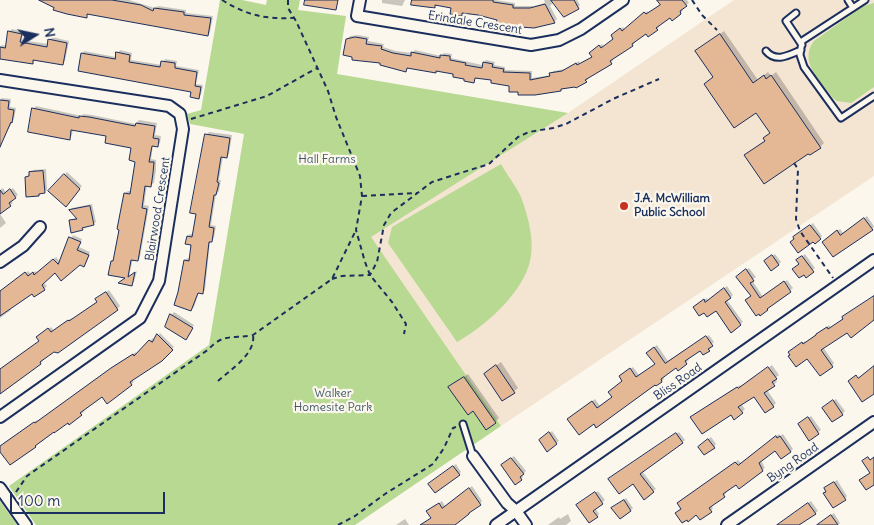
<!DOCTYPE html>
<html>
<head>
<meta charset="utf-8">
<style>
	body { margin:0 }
	#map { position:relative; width:874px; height:525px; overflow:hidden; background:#fbf7ec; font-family:Delius,sans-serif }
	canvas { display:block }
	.north { position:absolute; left:10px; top:10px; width:50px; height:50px; -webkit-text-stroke:4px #fbf7ec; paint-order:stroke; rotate:80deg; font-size:14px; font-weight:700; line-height:20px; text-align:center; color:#1b2f5e }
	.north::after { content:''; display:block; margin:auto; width:18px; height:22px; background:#1b2f5e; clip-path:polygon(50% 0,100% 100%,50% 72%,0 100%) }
	.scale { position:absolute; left:10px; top:492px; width:155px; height:22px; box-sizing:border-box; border:2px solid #1b2f5e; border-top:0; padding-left:6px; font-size:15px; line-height:18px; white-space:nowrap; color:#1b2f5e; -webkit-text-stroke:4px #fbf7ec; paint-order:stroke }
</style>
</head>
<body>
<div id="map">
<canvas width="874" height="525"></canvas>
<div class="north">N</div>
<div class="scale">100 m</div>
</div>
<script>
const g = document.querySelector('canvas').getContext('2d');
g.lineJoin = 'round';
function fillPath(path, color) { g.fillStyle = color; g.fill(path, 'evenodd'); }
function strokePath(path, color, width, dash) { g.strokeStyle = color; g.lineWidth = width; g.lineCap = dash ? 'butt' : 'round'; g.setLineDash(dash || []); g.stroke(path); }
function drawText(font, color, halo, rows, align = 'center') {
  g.font = font + ' Delius,sans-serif'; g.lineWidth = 4.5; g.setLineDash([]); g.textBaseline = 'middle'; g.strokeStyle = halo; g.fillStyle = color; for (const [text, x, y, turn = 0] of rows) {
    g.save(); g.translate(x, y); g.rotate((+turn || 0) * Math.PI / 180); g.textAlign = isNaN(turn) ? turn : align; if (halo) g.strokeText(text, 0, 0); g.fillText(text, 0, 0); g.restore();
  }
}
const built = new Path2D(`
	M 734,0 L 874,0 L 874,176 L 501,426 L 370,237 L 568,113 Z`);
const green = new Path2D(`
	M 220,0 L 242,0 L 266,5 L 267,0 L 300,0 L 298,10 L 346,16 L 337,74 L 568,113 L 371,237 L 501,426 L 355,525 L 36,525 L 9,486 L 209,345 L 244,134 L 190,124 L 187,114 L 201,110 Z
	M 874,3 L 874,87 L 851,103 L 837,101 L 833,98 C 821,81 798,62 814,41 L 863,6 Z
	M 501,164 C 507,175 516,186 521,197 C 528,216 535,241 530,261 C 523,293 484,327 457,342 L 388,243 L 392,227 Z
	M 0,501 L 17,525 L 0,525 Z`);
const shadow = new Path2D(`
	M 41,0 L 129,0 L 155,8 L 158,6 L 186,10 L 186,13 L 213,16 L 210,32 L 208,35 L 89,13 L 86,16 L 55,8 Z
	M 382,0 L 405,0 L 402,6 L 382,3 Z
	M 425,0 L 495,0 L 515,3 L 515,6 L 534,6 L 545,3 L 544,0 L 577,0 L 580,5 L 578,8 L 554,2 L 550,6 L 557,19 L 554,22 L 534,27 L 464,12 L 461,14 L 452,7 L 437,4 L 434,7 Z
	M 663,0 L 687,0 L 689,3 L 682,8 L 683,10 L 681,13 L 672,19 L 670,16 L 658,25 L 659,27 L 657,29 L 646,32 L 634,41 L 635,43 L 632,45 L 612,59 L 613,60 L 611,63 L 587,77 L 588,79 L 586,81 L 563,88 L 561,90 L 519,91 L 511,85 L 493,79 L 476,77 L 473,82 L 455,73 L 438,70 L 435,72 L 409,67 L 406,70 L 382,62 L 347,39 L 350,36 L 358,35 L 369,37 L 368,41 L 384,44 L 383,47 L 396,51 L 412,53 L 415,50 L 441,56 L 444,53 L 452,54 L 451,58 L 482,65 L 486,60 L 495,62 L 494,65 L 505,67 L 505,70 L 532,71 L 532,78 L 551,75 L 553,71 L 565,69 L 579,61 L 580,64 L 593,57 L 593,50 L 602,44 L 604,47 L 615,39 L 615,33 L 623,27 L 625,29 L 647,11 L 649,13 L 661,4 Z
	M 12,29 L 23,32 L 22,40 L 48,44 L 52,37 L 69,41 L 65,61 L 63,64 L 35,60 L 32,63 L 0,58 L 0,47 L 2,45 L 7,46 L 9,32 Z
	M 724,31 L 758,80 L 768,72 L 771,76 L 776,72 L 824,143 L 820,147 L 810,154 L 766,140 L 771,133 L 756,111 L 705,84 L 714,76 L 697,51 Z
	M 120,50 L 132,53 L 131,60 L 162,65 L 165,59 L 177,61 L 176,66 L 199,70 L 196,84 L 203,85 L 201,95 L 199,97 L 193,91 L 82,54 L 84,51 L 116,57 Z
	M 2,98 L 11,99 L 10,107 L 16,108 L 14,119 L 2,140 L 0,139 L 0,100 Z
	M 36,106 L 82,116 L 83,114 L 92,115 L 136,124 L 139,120 L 157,123 L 155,135 L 161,136 L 160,143 L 157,145 L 153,145 L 151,159 L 156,160 L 156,170 L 154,183 L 151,185 L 147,185 L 144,205 L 149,206 L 140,257 L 138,260 L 133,259 L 129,276 L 137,271 L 134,282 L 132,285 L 127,278 L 112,261 L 115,258 L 125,193 L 128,191 L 132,191 L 137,160 L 132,147 L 107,135 L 73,129 L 72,135 L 69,138 L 33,109 Z
	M 209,132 L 232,135 L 229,154 L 226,157 L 223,156 L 219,180 L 221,180 L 219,191 L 216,194 L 211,225 L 216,226 L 214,238 L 210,241 L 205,290 L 202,292 L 199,292 L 194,307 L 191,310 L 179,292 L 185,260 L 188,258 L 190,258 L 193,244 L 188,236 L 190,234 L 194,234 L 206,135 Z
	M 46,169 L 47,190 L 38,195 L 26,177 L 31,174 L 33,170 Z
	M 67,172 L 82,186 L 66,205 L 50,191 Z
	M 3,188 L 6,193 L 13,188 L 18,195 L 11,200 L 13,203 L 10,205 L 0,212 L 0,190 Z
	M 92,204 L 96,222 L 93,224 L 82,229 L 70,221 L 77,217 L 70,210 L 72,208 Z
	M 0,214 L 6,223 L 0,228 Z
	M 867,216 L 874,226 L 872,230 L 826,239 L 840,229 L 843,233 Z
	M 813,223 L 822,236 L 820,238 L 797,235 Z
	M 73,235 L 82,239 L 79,247 L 90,252 L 86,263 L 84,265 L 80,264 L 55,272 L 43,282 L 47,286 L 44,289 L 32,292 L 9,308 L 11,310 L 0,318 L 0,294 L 28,271 L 31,274 L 36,271 L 37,273 L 56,257 L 60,262 Z
	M 775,254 L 781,262 L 779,264 L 768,259 Z
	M 805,254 L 815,268 L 807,276 L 800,264 L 800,258 Z
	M 749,268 L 756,277 L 752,280 L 763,297 L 787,280 L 793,288 L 761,314 L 740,274 Z
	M 727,286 L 733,295 L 727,300 L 743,322 L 740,324 L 716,309 L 697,304 L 707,298 L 708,300 Z
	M 109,290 L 120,306 L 117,309 L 58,351 L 54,350 L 42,359 L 43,361 L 40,363 L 0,393 L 0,370 L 41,341 L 40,335 L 51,327 L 54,331 L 71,318 L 72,320 L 98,301 L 100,297 Z
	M 874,297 L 874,318 L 848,331 L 823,347 L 834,363 L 832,366 L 792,350 L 805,341 L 806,342 L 829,325 L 831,328 L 844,318 L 843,317 L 846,314 Z
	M 174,312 L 194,325 L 188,336 L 171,315 Z
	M 160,333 L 174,347 L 161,360 L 132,380 L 134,382 L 131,384 L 103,396 L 82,410 L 84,412 L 81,414 L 68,421 L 35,446 L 0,449 L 1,445 L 37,420 L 38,422 L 115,365 L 136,352 L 137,354 L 153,338 L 155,340 Z
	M 709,335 L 714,342 L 710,346 L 711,348 L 709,350 L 701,350 L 687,358 L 689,360 L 678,369 L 677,366 L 663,376 L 664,379 L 662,381 L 594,423 L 571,417 L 595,399 L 600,406 L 613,397 L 623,381 L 620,377 L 633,367 L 639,375 L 656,364 L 650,350 L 657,345 L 668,361 Z
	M 501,362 L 518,388 L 503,400 L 485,374 Z
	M 772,365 L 779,375 L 775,378 L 777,382 L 767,390 L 776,403 L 773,406 L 754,395 L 741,404 L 745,409 L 742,412 L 695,414 L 740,385 L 741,386 Z
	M 468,374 L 499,418 L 495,422 L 454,384 Z
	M 836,399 L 845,411 L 842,414 L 826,405 Z
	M 811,416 L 821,430 L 809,439 L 802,422 Z
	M 552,431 L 559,441 L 556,443 L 543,438 Z
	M 679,432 L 685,440 L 642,471 L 656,489 L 653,491 L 633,483 L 612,476 Z
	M 779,434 L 780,436 L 783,434 L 793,449 L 791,451 L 782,458 L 776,449 L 761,460 L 765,468 L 725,492 L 726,493 L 724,496 L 711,505 L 713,508 L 711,511 L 697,513 L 679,510 L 682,508 L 681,501 L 738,460 L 741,463 Z
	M 711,437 L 716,444 L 714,447 L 702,444 Z
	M 514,456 L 526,471 L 522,475 L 523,477 L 521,479 L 505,463 Z
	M 456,464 L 461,472 L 459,474 L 429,484 Z
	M 837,480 L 847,496 L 845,499 L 827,491 L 828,486 Z
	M 472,486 L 482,501 L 480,504 L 451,525 L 421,525 L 432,517 L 430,509 L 442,501 L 445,506 Z
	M 598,491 L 605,500 L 595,508 L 599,514 L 597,516 L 580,503 Z
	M 626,498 L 633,508 L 631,510 L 615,506 Z
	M 811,501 L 818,511 L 815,513 L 798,525 L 787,525 L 785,520 L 788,517 Z
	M 834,513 L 840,523 L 838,525 L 828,525 L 827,518 Z
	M 568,514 L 571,521 L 566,525 L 548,525 L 559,517 L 560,519 Z
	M 405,519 L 409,525 L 396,525 Z`);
const building = new Path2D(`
	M 39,0 L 112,0 L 141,5 L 153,11 L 154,8 L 184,12 L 184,15 L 211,18 L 208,36 L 87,14 L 87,18 L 67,14 L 53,10 L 54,8 Z
	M 305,0 L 338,0 L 336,10 L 304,5 Z
	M 412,0 L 493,0 L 493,2 L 513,5 L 513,8 L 530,8 L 545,4 L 555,23 L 534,28 L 520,27 L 496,23 L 497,20 L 478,15 L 462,13 L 462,16 L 450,14 L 451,8 L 435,5 L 435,8 L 411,5 Z
	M 551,0 L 574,0 L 579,9 L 564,17 Z
	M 657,0 L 682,0 L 687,6 L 680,11 L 681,14 L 672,21 L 670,18 L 656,28 L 658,30 L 648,37 L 646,34 L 632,44 L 633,46 L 610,61 L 612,64 L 585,80 L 587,82 L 576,88 L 575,87 L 561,89 L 561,91 L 535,95 L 518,95 L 518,92 L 509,92 L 509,86 L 491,83 L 491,80 L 475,78 L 474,83 L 464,81 L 464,79 L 453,77 L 453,74 L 436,71 L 436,73 L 407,68 L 406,72 L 380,65 L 380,63 L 352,60 L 352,57 L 343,55 L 346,39 L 355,37 L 367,39 L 366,44 L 382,46 L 381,49 L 393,53 L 411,56 L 411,52 L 440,58 L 440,55 L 450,56 L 450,60 L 466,63 L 465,65 L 482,68 L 483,62 L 493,64 L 492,67 L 504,69 L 503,72 L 530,73 L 530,80 L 550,76 L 549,73 L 562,71 L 576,63 L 577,65 L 592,57 L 589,53 L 599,45 L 601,48 L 613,39 L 611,35 L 620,28 L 622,31 L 644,12 L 646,14 L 660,5 Z
	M 8,31 L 22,34 L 20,42 L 47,47 L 48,39 L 67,43 L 63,65 L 33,60 L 33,64 L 0,59 L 0,47 L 5,48 Z
	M 720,34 L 753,83 L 764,75 L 766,79 L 771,75 L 821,148 L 810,155 L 808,154 L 764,184 L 744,155 L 765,141 L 763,138 L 770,133 L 756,113 L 734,128 L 704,84 L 713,77 L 695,51 Z
	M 116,52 L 130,55 L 129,62 L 160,67 L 161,61 L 175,63 L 175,68 L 197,72 L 195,86 L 201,87 L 199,99 L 190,97 L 191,92 L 78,71 L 81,53 L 115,59 Z
	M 0,100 L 9,101 L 8,109 L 14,110 L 12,123 L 11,122 L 0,147 Z
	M 32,108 L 79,118 L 79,116 L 89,117 L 135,126 L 136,123 L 155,126 L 153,138 L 159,139 L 158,147 L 152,146 L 149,162 L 154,162 L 153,173 L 151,187 L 145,186 L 142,208 L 147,209 L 138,261 L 131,260 L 128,277 L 135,272 L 132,286 L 118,283 L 125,278 L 108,275 L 111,261 L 113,261 L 119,230 L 117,229 L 124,193 L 130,194 L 135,162 L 129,160 L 131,148 L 105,143 L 106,136 L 71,130 L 70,140 L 28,132 Z
	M 205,134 L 230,138 L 227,158 L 221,157 L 217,182 L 219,183 L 216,195 L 214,195 L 209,227 L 214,228 L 212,242 L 209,242 L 203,294 L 198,293 L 191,311 L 174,305 L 178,292 L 184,260 L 189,261 L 191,245 L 185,244 L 187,236 L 192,237 L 196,214 L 190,213 Z
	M 43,171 L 45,193 L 39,194 L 39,196 L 26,197 L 25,177 L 29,176 L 29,172 Z
	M 64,174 L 80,189 L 66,207 L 48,191 Z
	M 10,189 L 16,198 L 9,203 L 11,206 L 0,214 L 0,190 L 3,194 Z
	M 90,206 L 94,225 L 82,228 L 83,230 L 71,233 L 69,220 L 77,219 L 69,210 Z
	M 864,218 L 873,230 L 833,257 L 822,242 L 837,230 L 840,235 Z
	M 810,225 L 821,239 L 815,244 L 813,242 L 798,253 L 790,242 L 794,239 L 793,237 Z
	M 69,237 L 81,242 L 77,250 L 89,255 L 84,267 L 80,265 L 61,281 L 55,273 L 42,285 L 45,290 L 34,297 L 32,294 L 0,316 L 0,291 L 25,272 L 28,276 L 33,272 L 34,275 L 53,259 L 58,264 Z
	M 772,255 L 779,265 L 771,271 L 764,261 Z
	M 802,256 L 814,272 L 806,278 L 804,275 L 799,278 L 792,269 L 799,264 L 796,260 Z
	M 746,269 L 754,281 L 750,283 L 760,298 L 784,281 L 791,292 L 767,309 L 768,310 L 760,316 L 759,314 L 756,316 L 745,300 L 751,296 L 736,277 Z
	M 724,288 L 731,298 L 725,302 L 741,325 L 731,333 L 716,311 L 707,317 L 704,313 L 699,316 L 693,307 L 704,299 L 705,302 Z
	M 106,292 L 118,310 L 58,353 L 54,352 L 40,362 L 41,364 L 0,394 L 0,369 L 39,341 L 36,337 L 48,328 L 51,332 L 68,320 L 69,321 L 97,302 L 95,299 Z
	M 874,296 L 874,320 L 851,338 L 847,333 L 821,350 L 833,367 L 820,376 L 807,359 L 796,367 L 788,356 L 790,355 L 788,352 L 802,342 L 803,344 L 816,335 L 816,334 L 827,327 L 828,329 L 843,319 L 842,317 Z
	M 170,314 L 193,328 L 186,340 L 165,327 Z
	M 157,334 L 173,350 L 162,361 L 130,382 L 132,385 L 107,404 L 102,397 L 80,413 L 82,415 L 69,425 L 68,423 L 54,433 L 54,432 L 35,446 L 36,447 L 10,465 L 0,452 L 0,446 L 34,422 L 35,423 L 111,368 L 133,354 L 134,356 L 149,340 L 152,342 Z
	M 706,336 L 713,346 L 708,349 L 710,351 L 703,355 L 700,351 L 685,361 L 687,364 L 678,371 L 676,368 L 661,379 L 662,382 L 656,386 L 655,385 L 596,428 L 594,424 L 579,435 L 567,419 L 592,401 L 597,408 L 612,397 L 608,392 L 622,381 L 619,376 L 630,368 L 636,377 L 655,364 L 646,353 L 654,347 L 665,363 Z
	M 496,365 L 515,393 L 502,401 L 484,374 Z
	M 874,366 L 874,394 L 862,402 L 848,381 L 856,375 L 858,378 Z
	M 768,367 L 777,379 L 772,382 L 775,386 L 764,393 L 774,407 L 765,413 L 754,397 L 738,407 L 743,413 L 734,420 L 731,415 L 702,434 L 690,417 L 737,387 L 738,388 Z
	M 464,377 L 496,423 L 486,430 L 473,411 L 468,415 L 448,387 Z
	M 833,400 L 843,415 L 832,422 L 822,408 Z
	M 808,417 L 819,434 L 809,441 L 798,424 Z
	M 549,432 L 557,444 L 547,452 L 539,440 Z
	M 676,433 L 683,443 L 640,474 L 654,492 L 644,500 L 633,484 L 619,494 L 608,479 Z
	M 776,436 L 777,438 L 780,436 L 791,452 L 781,459 L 775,451 L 759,463 L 763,471 L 739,489 L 736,485 L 723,494 L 725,497 L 709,508 L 712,512 L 700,520 L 696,515 L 688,522 L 687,520 L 682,523 L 675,513 L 681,509 L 677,503 L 735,462 L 738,465 Z
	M 708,439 L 715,448 L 704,455 L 698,447 Z
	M 868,457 L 870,460 L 874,457 L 874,485 L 866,490 L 859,480 L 870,473 L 862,461 Z
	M 511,458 L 524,474 L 520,477 L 522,480 L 515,485 L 501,465 Z
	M 453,466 L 460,475 L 435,493 L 428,484 Z
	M 834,482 L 846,500 L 833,508 L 823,493 L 826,492 L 824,488 Z
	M 469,488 L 481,505 L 469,513 L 469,514 L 455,525 L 420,525 L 431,518 L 426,511 L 439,503 L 442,508 Z
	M 595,492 L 603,504 L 593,511 L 598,517 L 589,523 L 576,505 Z
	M 624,500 L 631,511 L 620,519 L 611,508 Z
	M 808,503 L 816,514 L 799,525 L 777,525 Z
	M 831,515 L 838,525 L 817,525 Z`);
const path = new Path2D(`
	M 222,0 C 248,16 265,19 294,18
	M 288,0 L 288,8 L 296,21 L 328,91 L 336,117 L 360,176 L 362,196 L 356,230 L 365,262 L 370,275 L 392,302 L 406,324 L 404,334
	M 692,0 L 702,15 L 717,30
	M 191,119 L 267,96 L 317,68
	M 794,163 L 798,169 L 796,219 L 800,231 L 833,278
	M 362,196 L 417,193
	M 332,279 L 342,276 L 370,275 L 377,262 L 384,225 L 391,213 L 432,182 L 489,164 L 518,137 L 529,132 L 553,128 L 566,124 L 613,99 L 659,79
	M 218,381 C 230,370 256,354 253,335
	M 16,492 L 27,476 L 209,349 C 223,333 234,339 253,335 L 332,279 L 356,230
	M 338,525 L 355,516 L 385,494 L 433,464 L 444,448 L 453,428 L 456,427`);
const service = new Path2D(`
	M 848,0 L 853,8
	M 865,0 L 802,41 L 800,55 L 804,67 L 841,118 L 874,96
	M 796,13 L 786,21 L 802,45
	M 766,51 C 776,63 789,55 801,50
	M 463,424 L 473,456`);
const minor = new Path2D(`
	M 360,0 L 357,16 L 531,45 L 559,40 L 581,29 L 623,0
	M 0,80 L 169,106 L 180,114 L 183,129 L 159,281 L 140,318 L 0,417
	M 0,262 L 23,246 L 40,227
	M 473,456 L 507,503 L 516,511 L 526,525
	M 0,488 L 26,525
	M 496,525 L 874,260
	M 727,525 L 874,422`);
const markers = [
	[624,206,5,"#c8321e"]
];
const streetNames = [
	["Erindale Crescent",475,23,9],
	["Blairwood Crescent",158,209,-81],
	["Bliss Road",678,382,-35],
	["Byng Road",793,463,-35]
];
const parkNames = [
	["Hall Farms",327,160],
	["Walker",333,394],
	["Homesite Park",333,408]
];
const poiNames = [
	["J.A. McWilliam",634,199],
	["Public School",634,213]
];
fillPath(built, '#f4e4d2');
fillPath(green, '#b7d992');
fillPath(shadow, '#0003');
fillPath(building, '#e4b894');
strokePath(building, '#1b2f5e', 1);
strokePath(service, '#1b2f5e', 9);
strokePath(minor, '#1b2f5e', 14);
strokePath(path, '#1b2f5e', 2, [5, 4]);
strokePath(service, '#fbf7ec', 5);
strokePath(minor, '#fbf7ec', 10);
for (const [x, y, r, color] of markers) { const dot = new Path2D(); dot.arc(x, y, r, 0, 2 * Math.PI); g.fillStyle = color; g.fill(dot); strokePath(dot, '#fbf7ec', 2); }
drawText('12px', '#1b2f5e', '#fbf7ec', streetNames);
drawText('12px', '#425a6b', '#fbf7ec', parkNames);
drawText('bold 12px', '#1b2f5e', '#fbf7ec', poiNames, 'left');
</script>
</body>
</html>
